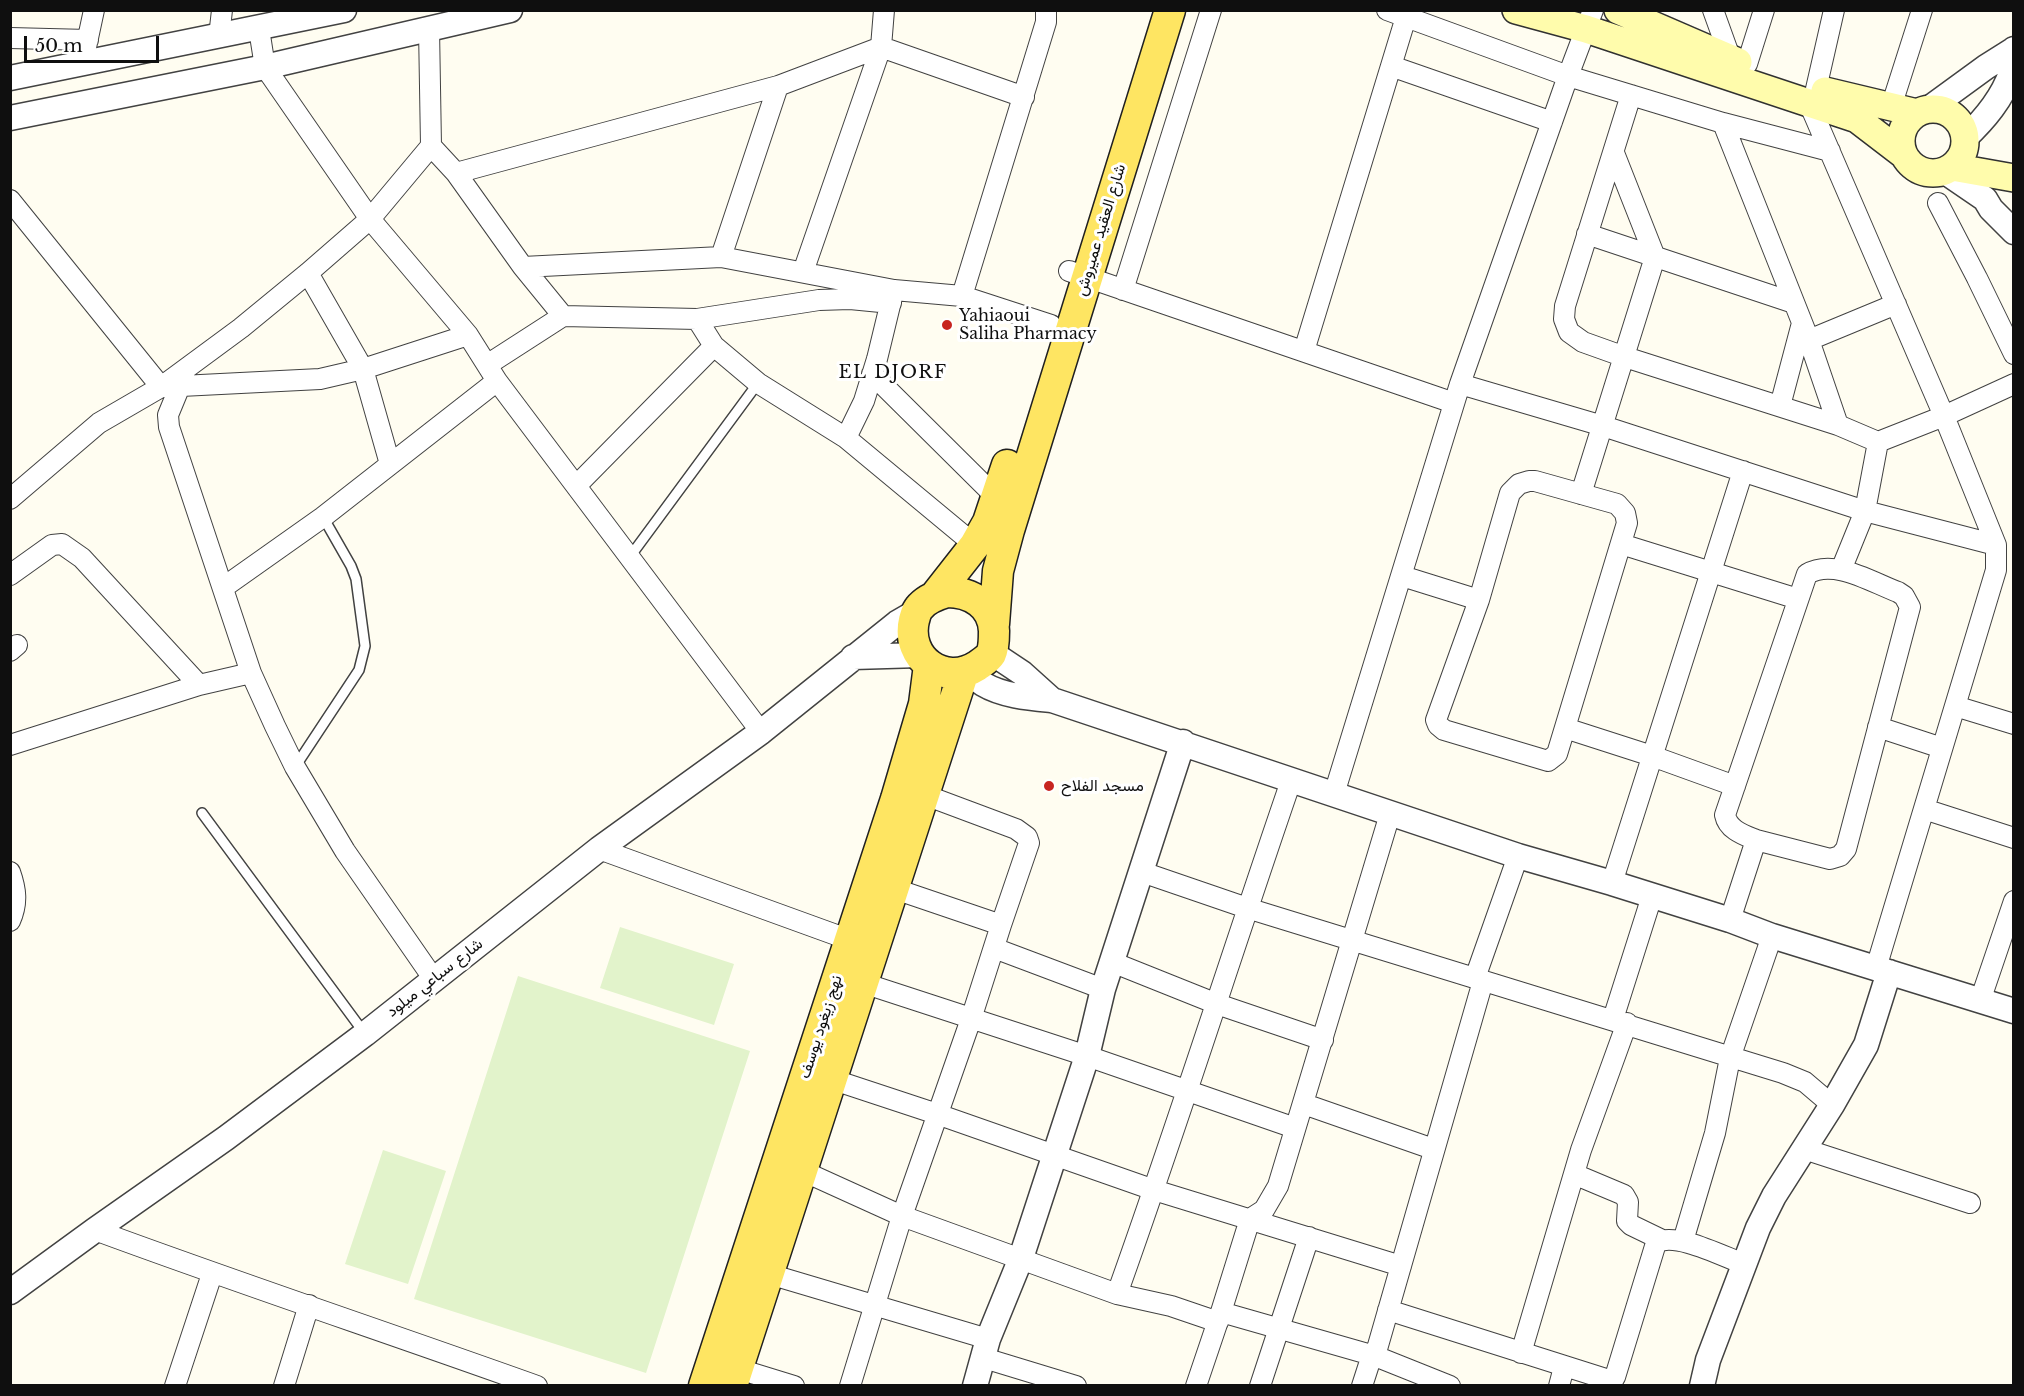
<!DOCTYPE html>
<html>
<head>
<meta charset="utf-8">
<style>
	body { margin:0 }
	#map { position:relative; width:2024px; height:1396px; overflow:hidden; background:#fffdf1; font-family:"Libre Baskerville",serif }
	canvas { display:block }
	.frame { position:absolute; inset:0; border:12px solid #0f0f0f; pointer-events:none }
	.scale { position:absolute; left:24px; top:36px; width:135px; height:27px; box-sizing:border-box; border:3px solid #0f0f0f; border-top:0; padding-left:8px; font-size:18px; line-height:21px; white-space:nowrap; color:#0f0f0f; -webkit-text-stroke:4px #fff; paint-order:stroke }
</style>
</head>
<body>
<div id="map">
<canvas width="2024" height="1396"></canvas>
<div class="frame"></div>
<div class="scale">50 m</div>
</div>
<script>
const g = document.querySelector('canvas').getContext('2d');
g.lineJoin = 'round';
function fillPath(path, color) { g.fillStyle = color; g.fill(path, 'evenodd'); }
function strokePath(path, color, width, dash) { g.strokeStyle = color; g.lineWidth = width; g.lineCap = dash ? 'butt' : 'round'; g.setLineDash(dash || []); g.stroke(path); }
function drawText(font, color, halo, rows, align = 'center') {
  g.font = font + ' "Libre Baskerville",Vazirmatn,serif'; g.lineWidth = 6; g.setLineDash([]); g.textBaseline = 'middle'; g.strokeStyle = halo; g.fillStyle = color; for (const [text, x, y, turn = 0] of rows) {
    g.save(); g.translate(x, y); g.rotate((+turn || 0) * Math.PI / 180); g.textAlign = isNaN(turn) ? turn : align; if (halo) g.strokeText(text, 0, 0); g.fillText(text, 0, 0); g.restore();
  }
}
const pitch = new Path2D(`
	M 620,927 L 734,964 L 714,1025 L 600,988 Z
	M 518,976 L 750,1051 L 646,1373 L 414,1299 Z
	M 383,1150 L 446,1171 L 408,1284 L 345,1264 Z`);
const service = new Path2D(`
	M 629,558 L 758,383
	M 295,767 L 359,670 L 365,646 L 356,579 L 351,566 L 323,517
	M 202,813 L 365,1034`);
const minor = new Path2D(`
	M 1387,10 L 1568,76 L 1723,123 L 1830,151
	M 1713,10 L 1731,60
	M 429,28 L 431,146
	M 259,29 L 265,67 L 370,219 L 468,335 L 497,381 L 761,732
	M 219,37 L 222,10
	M 10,38 L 88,40
	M 85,52 L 94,10
	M 1747,64 L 1764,10
	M 1391,66 L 1552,122
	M 1816,89 L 1834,10
	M 1631,95 L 1565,306 L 1564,319 L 1569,332 L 1583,342 L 1625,357 L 1838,425 L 1878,442
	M 1808,101 L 1944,416 L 1996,545 L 1996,570 L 1876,968
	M 1891,107 L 1922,10
	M 1723,123 L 1809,340 L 1838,425
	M 10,200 L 161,387 L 320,379 L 363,369 L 468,335
	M 1938,203 L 1977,278 L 2014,354
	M 1587,234 L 1794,303
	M 721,257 L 778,86
	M 523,267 L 721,257 L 894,290 L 962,296 L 1051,325
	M 1069,271 L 1454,403
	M 803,272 L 881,47 L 884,10
	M 308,273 L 363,369 L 390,464
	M 1123,290 L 1211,10
	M 962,296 L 1046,22 L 1046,10
	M 563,316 L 523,267 L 456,173 L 778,86 L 881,47 L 1024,97
	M 697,319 L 714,346 L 758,383 L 846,438 L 975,545
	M 1809,340 L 1896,304
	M 1304,351 L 1406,17
	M 487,365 L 563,316 L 697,319 L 819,300 L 850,299 L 891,303
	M 872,374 L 997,498
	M 1460,384 L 1603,426 L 1865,511 L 1996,545
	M 180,386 L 168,415 L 169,427 L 251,673 L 275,726 L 295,767 L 345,851 L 433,978
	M 1780,406 L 1802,323
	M 846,438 L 864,401 L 877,359 L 893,293
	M 1529,481 L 1535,481 L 1617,504 L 1625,513 L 1627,523 L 1557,754 L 1548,761 L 1444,730 L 1438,725 L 1436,720 L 1479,600 L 1510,493 L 1519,484 Z
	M 576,486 L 714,346
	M 1581,494 L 1655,257 L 1614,153
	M 10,499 L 99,423 L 161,387 L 241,328 L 308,273 L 370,219 L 431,146 L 456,173
	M 1621,544 L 1798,599
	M 1841,570 L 1865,511 L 1878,442 L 1944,416 L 2014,384
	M 10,575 L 52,545 L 62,544 L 82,558 L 199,685
	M 1402,576 L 1479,600
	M 224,587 L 323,517 L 497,381
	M 10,651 L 17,645
	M 1955,706 L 2014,724
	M 1878,727 L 1942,748
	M 1565,728 L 1652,756 L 1735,786
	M 10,745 L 199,685 L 251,673
	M 1334,794 L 1460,384 L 1568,76 L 1593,10
	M 1924,809 L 2014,838
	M 599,849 L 850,940
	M 10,872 C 16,889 18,903 10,921
	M 1142,872 L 1247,908 L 1783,1073 L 1805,1082 L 1832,1105
	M 1612,883 L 1743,471
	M 895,889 L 1001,925
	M 1730,920 L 1756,840 C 1744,835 1728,830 1725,815 L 1807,574 C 1834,558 1871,582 1898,592 L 1904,596 L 1910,607 L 1846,849 L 1840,856 L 1830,859 L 1756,840
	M 994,948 L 1103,989
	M 1112,962 L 1217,1004 L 1323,1040
	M 1475,978 L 1518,856
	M 854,980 L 1087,1056 L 1295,1128
	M 1980,1001 L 2014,901
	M 1613,1019 L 1652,896
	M 831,1079 L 937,1114 L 1154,1190 L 1401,1266
	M 1304,1104 L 1433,1149
	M 1804,1149 L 1970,1203
	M 801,1173 L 816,1177 L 902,1216 L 1117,1294 L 1171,1306 L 1218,1322
	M 1574,1174 L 1624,1195 L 1628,1202 L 1627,1221 L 1631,1225 L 1662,1240
	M 95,1230 C 241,1284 389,1333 537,1386
	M 1683,1241 L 1715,1133 L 1730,1058 L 1772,936
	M 759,1271 L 988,1339
	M 1117,1294 C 1178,1124 1232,952 1291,781
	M 1388,1310 L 1609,1380 L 1615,1377 L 1656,1243 C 1675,1231 1724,1257 1744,1264
	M 1221,1312 L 1375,1356 L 1450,1386
	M 1521,1353 L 1581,1150 L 1627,1023
	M 1375,1356 L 1483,981
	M 984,1358 L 1076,1386
	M 729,1366 L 794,1386
	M 175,1386 L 212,1274
	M 284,1386 L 309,1305
	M 850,1386 L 902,1216 L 971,1019 L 1001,925 L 1029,843 L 1027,837 L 1016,829 L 925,795
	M 1196,1386 L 1221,1312 L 1250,1219 L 1264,1210 L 1278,1186 L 1390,814
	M 1260,1386 L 1309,1237
	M 1362,1386 L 1372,1355
	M 1559,1386 L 1564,1367`);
const tertiary = new Path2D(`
	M 10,78 L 344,10
	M 1927,110 L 1986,67 L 2013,50
	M 10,118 L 265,67 L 510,10
	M 1965,138 C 1985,119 2002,99 2011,73 C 2013,66 2012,56 2014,49
	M 1944,171 L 1985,199 L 1991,209 L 2014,232
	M 992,653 L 1022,673 L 1052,700
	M 853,657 L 920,655
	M 970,670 C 974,675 978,681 983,684 C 1003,696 1030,698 1052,700 L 1518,856 L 1612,883 L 1730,920 L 1772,936 L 2014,1011
	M 10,1292 L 95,1230 L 226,1138 L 365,1034 L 599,849 L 761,732 L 897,623 L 916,612
	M 975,1386 L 988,1339 L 1021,1258 L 1087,1056 L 1103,989 L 1183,742
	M 1702,1386 L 1708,1360 L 1758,1228 L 1774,1196 L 1832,1105 L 1866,1045 L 1889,972`);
const secondary = new Path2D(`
	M 1516,10 L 1586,29 L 1857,119 L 1904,155
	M 1618,10 L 1738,62
	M 1825,91 L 1917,113
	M1901 141a32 32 0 1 1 64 0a32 32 0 1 1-64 0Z
	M 1952,167 L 2014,178`);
const primary = new Path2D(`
	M 947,592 C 971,592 993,605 994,631 C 994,638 994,648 991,654 C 988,659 981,663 977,666 C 944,687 905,658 914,620 C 915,617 916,611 919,608 C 925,600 937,595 947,592 Z
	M 935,596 L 975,545 L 988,522 L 1007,465
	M 994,624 L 998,571 L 1009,530 L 1170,10
	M 704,1386 L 896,799 L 924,704 L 929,665
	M 732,1386 L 963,674`);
const markers = [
	[947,325,6,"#c72520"],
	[1049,786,6,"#c72520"]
];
const streetNames = [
	["شارع العقيد عميروش",1101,230,-73],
	["شارع سباعي ميلود",435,978,-38],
	["نهج زيغود يوسف",821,1027,-72]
];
const poiNames = [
	["Yahiaoui",959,316],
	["Saliha Pharmacy",959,334],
	["مسجد الفلاح",1061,786]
];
const neighbourhoodNames = [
	["EL DJORF",893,373]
];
fillPath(pitch, '#e2f3cb');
strokePath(service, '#424242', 12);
strokePath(minor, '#424242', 22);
strokePath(tertiary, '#424242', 27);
strokePath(secondary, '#313131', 30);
strokePath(primary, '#202020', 33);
strokePath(service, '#fff', 9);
strokePath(minor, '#fff', 20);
strokePath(tertiary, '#fff', 24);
strokePath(secondary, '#fffcac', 27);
strokePath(primary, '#fee562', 30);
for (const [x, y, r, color] of markers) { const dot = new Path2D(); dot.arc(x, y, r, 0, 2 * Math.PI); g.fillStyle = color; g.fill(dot); strokePath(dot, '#fff', 2); }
drawText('16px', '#0f0f0f', '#fff', streetNames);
drawText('16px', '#0f0f0f', '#fff', poiNames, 'left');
g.letterSpacing = '1.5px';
drawText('18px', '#0f0f0f', '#fff', neighbourhoodNames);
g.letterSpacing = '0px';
</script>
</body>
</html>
